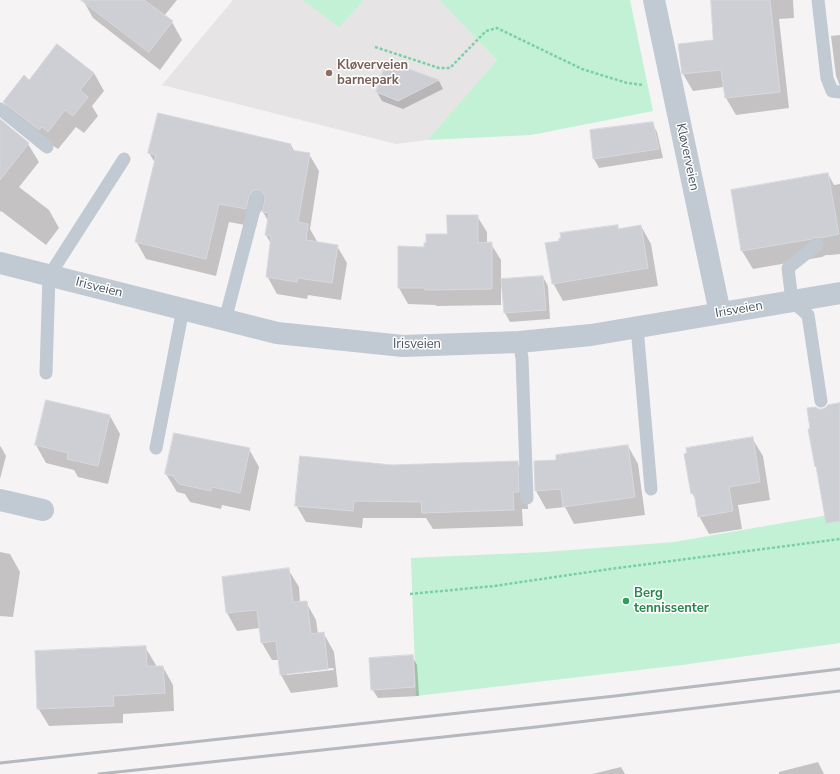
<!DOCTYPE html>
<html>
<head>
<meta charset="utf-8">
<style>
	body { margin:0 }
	canvas { display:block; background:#f5f3f3 }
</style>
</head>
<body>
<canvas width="840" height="774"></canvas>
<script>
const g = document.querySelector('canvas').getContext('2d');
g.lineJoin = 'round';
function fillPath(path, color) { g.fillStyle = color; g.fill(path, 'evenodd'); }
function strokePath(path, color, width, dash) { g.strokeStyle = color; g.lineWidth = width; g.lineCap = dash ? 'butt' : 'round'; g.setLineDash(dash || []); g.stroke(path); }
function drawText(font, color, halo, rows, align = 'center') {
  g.font = font + ' "Nunito Sans",sans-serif'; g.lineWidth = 3; g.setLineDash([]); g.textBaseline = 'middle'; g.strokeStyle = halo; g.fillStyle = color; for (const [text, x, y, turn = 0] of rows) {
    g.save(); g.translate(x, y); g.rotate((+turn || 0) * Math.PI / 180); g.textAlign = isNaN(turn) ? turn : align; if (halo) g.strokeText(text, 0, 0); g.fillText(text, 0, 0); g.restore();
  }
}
const education = new Path2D(`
	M 233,0 L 303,0 L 339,26 L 364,0 L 439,0 L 497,60 L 427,140 L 396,144 L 162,85 Z`);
const green = new Path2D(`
	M 303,0 L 364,0 L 339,27 Z
	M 439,0 L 630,0 L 653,111 L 531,135 L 427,140 L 497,60 Z
	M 840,513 L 840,643 L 682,665 L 416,696 L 411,558 L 545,552 L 674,542 Z`);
const shadow = new Path2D(`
	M 83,0 L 177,0 L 164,16 L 172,22 L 182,40 L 160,70 L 93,18 Z
	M 712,0 L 793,0 L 794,18 L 779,19 L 789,108 L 736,115 L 726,98 L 724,87 L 693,91 L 683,74 L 679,45 L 715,40 Z
	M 840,35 L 840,86 L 836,76 L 831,36 Z
	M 388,62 L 439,81 L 443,89 L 403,109 L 382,101 L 377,92 Z
	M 94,73 L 104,91 L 92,106 L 98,116 L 84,133 L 76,127 L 58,149 L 14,120 L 4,102 Z
	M 0,120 L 28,144 L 39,162 L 19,187 L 49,210 L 59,228 L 46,245 L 1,211 L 0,212 Z
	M 652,123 L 657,132 L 663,158 L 599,168 L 594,159 L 591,131 Z
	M 291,145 L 294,151 L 309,154 L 319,171 L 310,229 L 318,243 L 337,246 L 347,263 L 341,300 L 308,295 L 307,299 L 277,294 L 267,276 L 271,244 L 266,235 L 268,221 L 262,210 L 259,214 L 256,227 L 229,222 L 216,276 L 146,259 L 136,241 L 155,163 L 149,153 Z
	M 828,174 L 834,185 L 840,184 L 840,254 L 831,255 L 826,255 L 822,257 L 753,269 L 742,251 Z
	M 477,216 L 487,232 L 487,244 L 491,244 L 501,260 L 501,280 L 543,277 L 548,286 L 550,319 L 510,322 L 505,313 L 503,286 L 501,287 L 501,305 L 437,306 L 435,305 L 408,304 L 399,288 L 425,248 Z
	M 617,226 L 619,230 L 641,226 L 651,244 L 658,286 L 563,301 L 553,283 Z
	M 46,401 L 110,416 L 120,434 L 108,484 L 78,477 L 74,470 L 46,463 L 36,445 Z
	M 752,438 L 763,456 L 770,500 L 738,505 L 742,529 L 709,534 L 699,516 L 697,502 L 692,493 Z
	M 0,446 L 1,447 L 6,456 L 0,479 Z
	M 628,446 L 638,464 L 645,515 L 574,524 L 565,507 L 546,509 L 536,491 L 558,461 Z
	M 249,449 L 259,467 L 250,511 L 222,505 L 221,509 L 190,502 L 185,494 L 177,492 L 166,474 Z
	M 517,462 L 527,479 L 528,509 L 522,509 L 523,526 L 433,529 L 426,518 L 363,518 L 362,528 L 306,522 L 296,505 L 391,466 Z
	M 0,552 L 10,554 L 20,572 L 13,617 L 0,616 Z
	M 288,569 L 299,587 L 300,602 L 306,602 L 316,620 L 318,634 L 324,634 L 334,652 L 338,687 L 291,693 L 281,675 L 279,660 L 272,660 L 262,643 L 260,628 L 237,631 L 227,613 ZM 333,668 L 334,670 L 287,675 L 287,673 Z
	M 145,647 L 156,665 L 156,667 L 163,667 L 173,685 L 174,711 L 123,714 L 123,723 L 49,726 L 38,708 Z
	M 412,656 L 417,665 L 419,696 L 378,698 L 372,689 Z
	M 818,762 L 824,774 L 779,774 L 779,772 Z
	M 621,767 L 625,774 L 592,774 Z`);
const building = new Path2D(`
	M 81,0 L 144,0 L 173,21 L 149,52 Z
	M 711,0 L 770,0 L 780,92 L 725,98 L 721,70 L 682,74 L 678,44 L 713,40 Z
	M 57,44 L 94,73 L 80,90 L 88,97 L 73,116 L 65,110 L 48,132 L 42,127 L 39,130 L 3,102 L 24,75 L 29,80 Z
	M 387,61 L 439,80 L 398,101 L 376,92 Z
	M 158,113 L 291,144 L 290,150 L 310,153 L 298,222 L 308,224 L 306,240 L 338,245 L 332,283 L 298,278 L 297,282 L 266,277 L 271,236 L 265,235 L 269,213 L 262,212 L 265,200 L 265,196 L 263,193 L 259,190 L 255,190 L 251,193 L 249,196 L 246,209 L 219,204 L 206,259 L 135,242 L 156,155 L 148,153 Z
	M 0,119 L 29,143 L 0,180 Z
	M 653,122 L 659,149 L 593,159 L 590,130 Z
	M 828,173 L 839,234 L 820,238 L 815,237 L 812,239 L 741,251 L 731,190 Z
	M 447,215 L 478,215 L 478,243 L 492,242 L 492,289 L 427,290 L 425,290 L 425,288 L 398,288 L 398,246 L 424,247 L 424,243 L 426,243 L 426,234 L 447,234 Z
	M 618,225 L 618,229 L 641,225 L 648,268 L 552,284 L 545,243 L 559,241 L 559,238 L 561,238 L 560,233 Z
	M 543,276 L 546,310 L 504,313 L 501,279 Z
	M 46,400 L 110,415 L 98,466 L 67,459 L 68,453 L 35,445 Z
	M 840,403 L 840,521 L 826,523 L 816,466 L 815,467 L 808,429 L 810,429 L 807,408 L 816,407 L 818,409 L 823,409 L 826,407 L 828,405 Z
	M 174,433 L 250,448 L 240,493 L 212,487 L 211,491 L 179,484 L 173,476 L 165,474 Z
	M 753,437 L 760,482 L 729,487 L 733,511 L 698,517 L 694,493 L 691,494 L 684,454 L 687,453 L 686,448 Z
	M 628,445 L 635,497 L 563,507 L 561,489 L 535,491 L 534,461 L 556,460 L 556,455 Z
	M 300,456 L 392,465 L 518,461 L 519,492 L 513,492 L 514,510 L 422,513 L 421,502 L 354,501 L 353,511 L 295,506 Z
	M 289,568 L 293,602 L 307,601 L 311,634 L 324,632 L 328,669 L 280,675 L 276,641 L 261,643 L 257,610 L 226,613 L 222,577 Z
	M 146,646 L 147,666 L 163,666 L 165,693 L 113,696 L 114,706 L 37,709 L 35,651 Z
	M 413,655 L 415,687 L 371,690 L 369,658 Z`);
const path = new Path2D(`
	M 375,47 L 439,68 L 450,68 L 486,31 L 497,28 L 582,69 L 627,83 L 644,85
	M 410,594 L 494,586 L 610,569 L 840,539`);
const lane = new Path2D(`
	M 818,0 L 827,78 L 832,91 L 840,92
	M 0,109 L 47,147
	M 817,245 L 788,268 L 792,301 L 808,315 L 821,401
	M 225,320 L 257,198
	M 637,327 L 651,489
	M 519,342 L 522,358 L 527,498
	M 46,373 L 49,276 L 124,159
	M 156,448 L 183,309`);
const street = new Path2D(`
	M 654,0 L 720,313
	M 0,263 L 277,333 L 403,346 L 519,342 L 591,335 L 840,293
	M 0,500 L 43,510`);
const rail = new Path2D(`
	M 0,763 L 615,696 L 840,669
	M 99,774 L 536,727 L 840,691`);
const markers = [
	[329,73,4,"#8d6e63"],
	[626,601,4,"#2e9e5b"]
];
const educationNames = [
	["Kløverveien",337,66],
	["barnepark",337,81]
];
const streetNames = [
	["Kløverveien",687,157,78],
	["Irisveien",99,288,14],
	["Irisveien",739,310,-10],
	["Irisveien",417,345]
];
const leisureNames = [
	["Berg",634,594],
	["tennissenter",634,609]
];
fillPath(education, '#e6e4e5');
fillPath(green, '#c3f1d5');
fillPath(shadow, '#0003');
fillPath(building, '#cdcfd5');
strokePath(building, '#d7d9de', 1);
strokePath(path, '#7ad0a6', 2.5, [3, 2]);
strokePath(lane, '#c1cad2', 13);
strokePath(street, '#c1cad2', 22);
strokePath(rail, '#b5b8bd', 3);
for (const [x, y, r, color] of markers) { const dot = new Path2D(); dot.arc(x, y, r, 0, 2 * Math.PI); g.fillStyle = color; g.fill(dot); strokePath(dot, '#fff', 1.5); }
drawText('bold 13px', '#785e54', '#fff', educationNames, 'left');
drawText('13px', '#4a5661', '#fff', streetNames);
drawText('bold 13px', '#27864d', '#fff', leisureNames, 'left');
</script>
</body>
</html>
